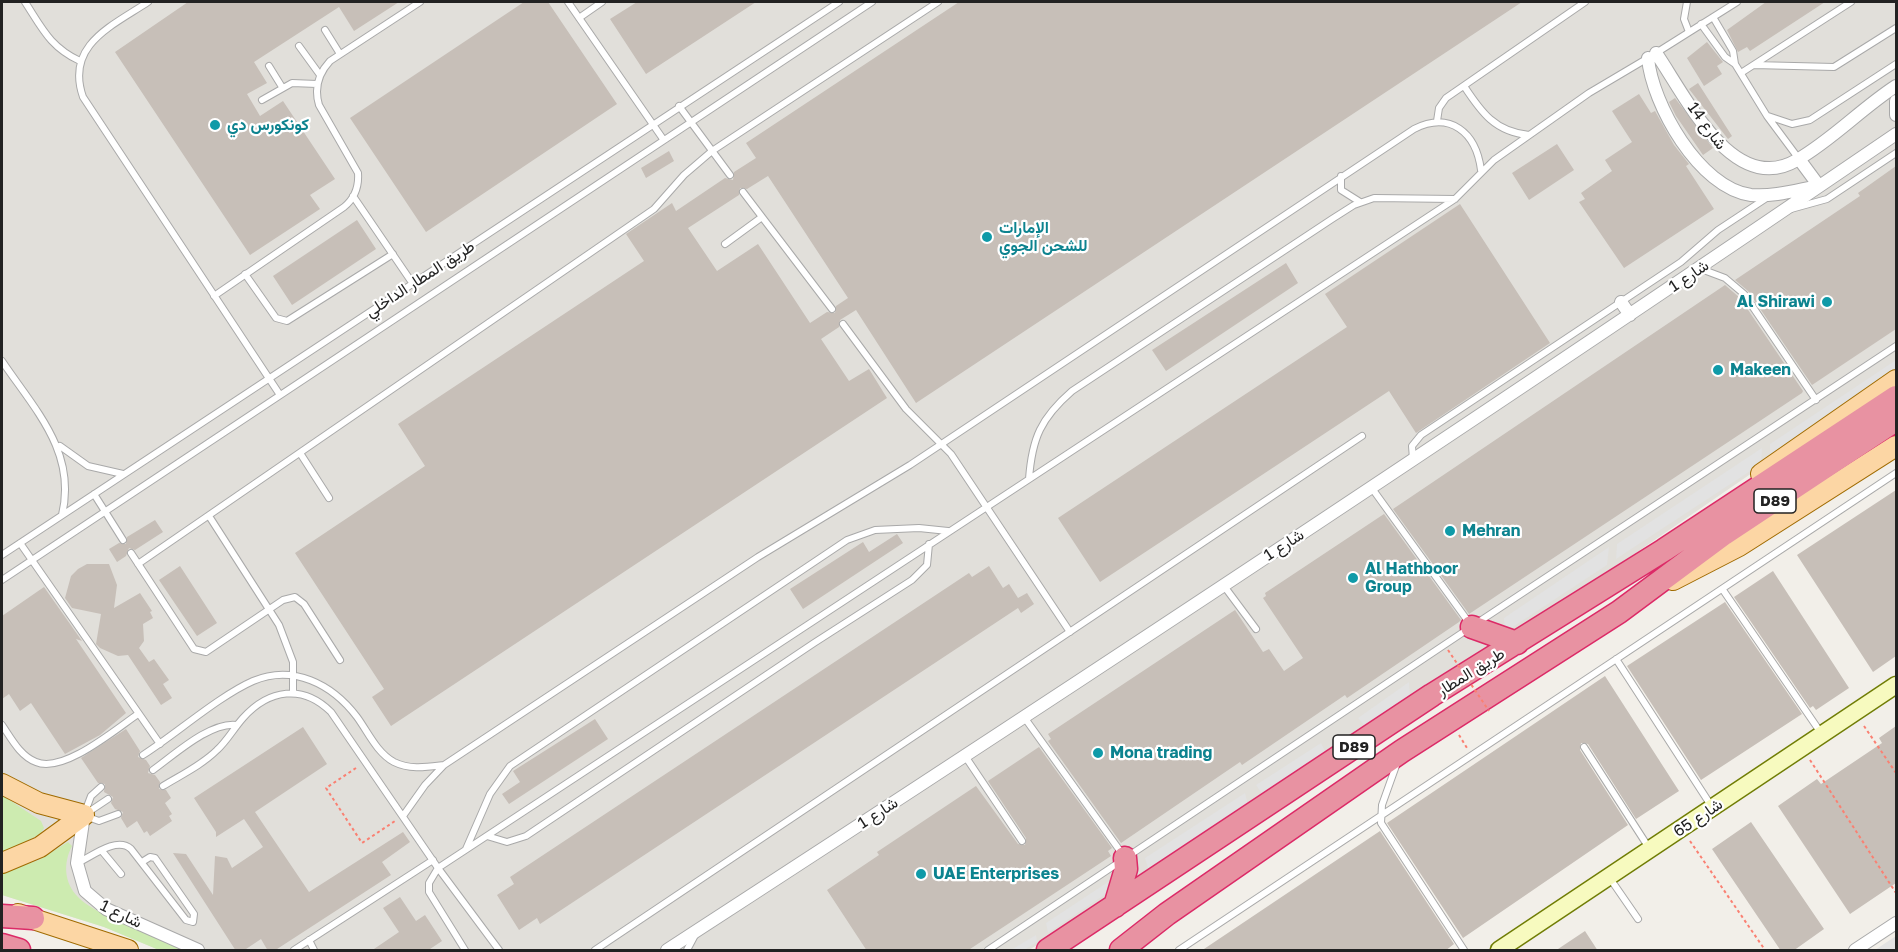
<!DOCTYPE html>
<html>
<head>
<meta charset="utf-8">
<style>
	body { margin:0 }
	#map { position:relative; width:1898px; height:952px; overflow:hidden; background:#f2efe9; font-family:"Golos Text",sans-serif }
	canvas { display:block }
	.frame { position:absolute; inset:0; border:3px solid #222; pointer-events:none }
</style>
</head>
<body>
<div id="map">
<canvas width="1898" height="952"></canvas>
<div class="frame"></div>
</div>
<script>
const g = document.querySelector('canvas').getContext('2d');
g.lineJoin = 'round';
function fillPath(path, color) { g.fillStyle = color; g.fill(path, 'evenodd'); }
function strokePath(path, color, width, dash) { g.strokeStyle = color; g.lineWidth = width; g.lineCap = dash ? 'butt' : 'round'; g.setLineDash(dash || []); g.stroke(path); }
function drawText(font, color, halo, rows, align = 'center') {
  g.font = font + ' "Golos Text",Vazirmatn,sans-serif'; g.lineWidth = 4.5; g.setLineDash([]); g.textBaseline = 'middle'; g.strokeStyle = halo; g.fillStyle = color; for (const [text, x, y, turn = 0] of rows) {
    g.save(); g.translate(x, y); g.rotate((+turn || 0) * Math.PI / 180); g.textAlign = isNaN(turn) ? turn : align; if (halo) g.strokeText(text, 0, 0); g.fillText(text, 0, 0); g.restore();
  }
}
const airport = new Path2D(`
	M 2,2 L 1896,2 L 1896,374 L 1563,603 L 1137,884 L 1029,950 L 159,950 L 104,927 L 2,895 Z`);
const grass = new Path2D(`
	M 2,795 L 41,821 L 44,828 L 40,834 L 2,854 Z
	M 68,842 L 72,846 C 63,863 64,883 78,897 C 93,914 162,940 187,950 L 159,950 L 104,927 L 2,895 L 2,873 L 39,860 Z`);
const parking = new Path2D(`
	M 1896,360 L 1896,372 L 1770,457 L 1770,444 Z
	M 1762,448 L 1761,464 L 1616,559 L 1617,544 Z
	M 1609,547 L 1607,565 L 1505,632 L 1504,618 Z
	M 1409,682 L 1410,697 L 1364,725 L 1358,718 Z
	M 1321,743 L 1326,753 L 1262,794 L 1256,785 Z
	M 1245,793 L 1248,805 L 1148,868 L 1145,858 Z
	M 1108,882 L 1107,893 L 1048,933 L 1046,923 Z
	M 1036,935 L 1037,942 L 1024,950 L 1011,950 Z
	M 1896,936 L 1896,950 L 1875,950 Z`);
const building = new Path2D(`
	M 188,2 L 399,2 L 354,31 L 339,7 L 254,62 L 267,83 L 247,94 L 260,116 L 283,101 L 335,179 L 310,195 L 320,209 L 250,255 L 115,52 Z
	M 524,2 L 548,2 L 617,104 L 426,232 L 350,118 Z
	M 637,2 L 756,2 L 646,74 L 610,19 Z
	M 959,2 L 1522,2 L 916,403 L 856,310 L 840,320 L 839,327 L 821,339 L 849,381 L 869,369 L 887,398 L 391,726 L 372,697 L 384,689 L 295,553 L 425,466 L 398,424 L 644,261 L 626,234 L 672,203 L 676,211 L 725,178 L 733,180 L 734,172 L 756,158 L 746,143 ZM 768,176 L 848,298 L 836,306 L 835,313 L 827,312 L 810,323 L 758,244 L 717,271 L 688,228 L 739,195 L 740,188 L 747,189 Z
	M 1766,2 L 1825,2 L 1750,51 L 1747,47 L 1738,52 L 1727,30 Z
	M 1707,42 L 1723,62 L 1717,66 L 1722,74 L 1704,86 L 1687,58 Z
	M 1698,83 L 1732,136 L 1728,139 L 1689,89 Z
	M 1639,94 L 1651,113 L 1655,111 L 1674,145 L 1689,164 L 1686,166 L 1714,209 L 1624,268 L 1579,202 L 1585,199 L 1581,193 L 1612,171 L 1605,160 L 1632,142 L 1612,111 Z
	M 1675,98 L 1713,148 L 1703,155 L 1676,116 L 1669,102 Z
	M 1557,144 L 1574,170 L 1529,200 L 1512,173 Z
	M 669,151 L 674,161 L 646,178 L 641,168 Z
	M 1896,166 L 1896,329 L 1812,385 L 1748,291 L 1735,280 L 1860,196 L 1858,193 Z
	M 1460,204 L 1550,343 L 1416,433 L 1389,391 L 1100,582 L 1058,518 L 1347,327 L 1325,294 Z
	M 357,220 L 376,249 L 292,305 L 273,276 Z
	M 1286,263 L 1298,283 L 1166,371 L 1152,350 Z
	M 1725,285 L 1740,298 L 1803,391 L 1802,393 L 1469,614 L 1393,509 Z
	M 1896,490 L 1896,656 L 1873,672 L 1797,555 Z
	M 1384,514 L 1461,620 L 1459,622 L 1347,698 L 1345,695 L 1242,765 L 1240,762 L 1121,843 L 1048,741 L 1051,739 L 1048,734 L 1235,610 L 1263,652 L 1269,649 L 1284,671 L 1303,658 L 1263,598 L 1266,596 L 1265,593 Z
	M 155,520 L 163,532 L 135,550 L 129,548 L 126,556 L 117,562 L 109,549 L 119,543 L 126,544 L 127,537 Z
	M 897,534 L 903,543 L 803,609 L 790,589 L 863,542 L 869,552 Z
	M 87,564 L 109,564 L 117,585 L 114,608 L 140,593 L 152,611 L 150,612 L 153,618 L 143,624 L 144,641 L 139,648 L 149,662 L 154,659 L 169,680 L 163,684 L 172,698 L 161,705 L 128,655 L 118,656 L 100,648 L 96,644 L 101,614 L 72,608 L 65,598 L 71,576 L 78,569 Z
	M 180,566 L 217,623 L 197,636 L 159,580 Z
	M 989,566 L 1003,588 L 1009,584 L 1018,598 L 1027,593 L 1034,604 L 1021,613 L 1018,608 L 540,924 L 537,918 L 519,930 L 497,895 L 514,884 L 510,877 L 969,573 L 972,577 Z
	M 1773,571 L 1849,688 L 1816,710 L 1813,706 L 1810,708 L 1734,597 Z
	M 44,587 L 82,641 L 76,639 L 126,713 L 100,735 L 65,754 L 31,703 L 20,711 L 9,694 L 2,699 L 2,616 Z
	M 1725,602 L 1802,714 L 1701,780 L 1627,666 Z
	M 1605,676 L 1679,791 L 1636,819 L 1588,744 L 1581,743 L 1580,750 L 1628,825 L 1463,938 L 1387,823 Z
	M 595,719 L 608,739 L 509,804 L 502,794 L 520,782 L 513,771 Z
	M 1896,726 L 1896,883 L 1850,914 L 1778,806 L 1817,779 L 1821,784 L 1882,743 L 1879,738 Z
	M 303,727 L 327,764 L 255,812 L 309,892 L 403,832 L 410,842 L 382,862 L 391,875 L 274,951 L 268,951 L 261,939 L 243,951 L 236,951 L 173,853 L 186,854 L 213,895 L 215,856 L 227,858 L 232,868 L 263,847 L 244,819 L 216,837 L 216,832 L 194,798 Z
	M 126,729 L 140,751 L 138,757 L 146,760 L 150,766 L 148,773 L 155,775 L 160,782 L 159,789 L 166,790 L 171,798 L 165,803 L 172,814 L 169,816 L 172,821 L 150,836 L 147,831 L 144,833 L 137,821 L 127,828 L 121,818 L 123,812 L 115,809 L 111,803 L 113,797 L 104,792 L 105,784 L 98,783 L 81,758 Z
	M 1039,747 L 1112,848 L 1108,851 L 1111,856 L 967,951 L 867,951 L 827,890 L 879,855 L 877,852 L 976,786 L 1018,844 L 1025,845 L 1026,838 L 988,781 Z
	M 1751,822 L 1824,929 L 1793,951 L 1781,951 L 1712,849 Z
	M 1380,831 L 1454,944 L 1445,951 L 1201,951 Z
	M 400,897 L 416,921 L 425,915 L 442,941 L 427,951 L 371,951 L 399,932 L 383,908 Z
	M 1585,931 L 1598,951 L 1555,951 Z`);
const path = new Path2D(`
	M 1864,726 L 1896,773
	M 1459,735 L 1467,748
	M 1810,760 L 1896,893
	M 356,768 L 326,788 L 362,843 L 395,821
	M 1690,841 L 1765,950`);
const lane = new Path2D(`
	M 25,2 C 42,28 50,47 80,61
	M 148,2 C 112,26 65,45 83,97 L 280,395
	M 568,2 L 663,139
	M 1687,2 L 1684,19 L 1689,32
	M 1713,17 L 1733,51 L 1735,64 L 1767,116 L 1799,159
	M 579,18 L 602,2
	M 1701,24 L 1725,57 L 1735,64
	M 325,30 L 340,54
	M 299,46 L 320,75
	M 1656,53 L 1737,2
	M 1754,65 L 1834,67 L 1896,28
	M 269,66 L 282,87
	M 1741,73 L 1851,2
	M 1464,86 C 1481,112 1495,132 1529,135
	M 262,100 L 292,83 L 317,84
	M 679,106 L 730,175
	M 1768,116 L 1792,124 L 1810,120 L 1896,64
	M 1437,121 L 1439,108 L 1446,98 L 1585,2
	M 1341,176 L 1341,190 L 1360,202
	M 743,192 L 832,309
	M 353,196 L 413,284
	M 1791,209 L 1827,199 L 1896,153
	M 725,244 L 762,217
	M 1701,269 L 1725,278 L 1744,294 L 1816,400
	M 245,274 L 276,318 L 287,321 L 393,254
	M 214,296 L 344,207 C 355,198 359,187 358,173 L 319,105 C 314,88 318,74 330,61 L 420,2
	M 843,324 L 906,409 L 951,454 L 1070,632
	M 2,361 C 35,410 77,452 62,515
	M 60,446 L 88,466 L 123,474
	M 300,453 L 329,498
	M 1413,459 L 1412,446 L 1421,435 L 1681,262 L 1718,230 L 1768,197
	M 1029,479 C 1032,438 1041,418 1072,391 L 1332,219 L 1354,205 L 1374,198 L 1455,199
	M 1371,487 L 1470,624
	M 94,494 L 123,540
	M 209,516 L 279,625 L 293,662 L 293,693
	M 20,543 L 160,744
	M 131,553 L 194,649 L 206,652 L 283,600 L 295,597 L 304,604 L 340,660
	M 2,555 L 839,2
	M 138,564 L 654,209 L 684,175 L 712,151 L 938,2
	M 2,580 L 872,2
	M 1224,586 L 1256,629
	M 1723,590 L 1821,733
	M 1477,623 L 1896,346
	M 1616,659 L 1712,807
	M 1024,717 L 1123,855
	M 2,725 C 11,738 20,756 36,762 C 63,774 116,729 138,714
	M 1584,747 L 1649,848
	M 143,755 C 176,734 219,696 253,681 C 293,664 332,684 357,717 C 368,732 377,753 394,762 C 410,770 427,767 444,765
	M 965,756 L 1022,841
	M 1397,763 L 1382,805 L 1381,823 L 1464,950
	M 153,770 C 174,755 211,721 237,725
	M 163,786 C 181,775 202,765 217,750 C 227,741 234,728 243,718 C 269,689 303,684 331,712 L 438,868 L 499,950
	M 85,812 L 91,796 L 101,787
	M 87,813 L 108,799
	M 85,816 L 99,821 L 118,814
	M 403,816 L 425,785 L 444,765 L 758,557 L 910,465 L 1414,129 C 1450,111 1476,132 1481,170
	M 487,836 L 507,842 L 526,836 L 814,643 L 912,580 L 927,565 L 929,544
	M 466,849 L 490,794 L 510,766 L 847,540 L 875,530 L 919,528 L 948,531
	M 102,851 L 121,874
	M 1130,855 L 1468,629
	M 78,863 C 92,856 117,836 131,849 L 186,920 L 193,922 L 194,914 L 155,858 L 150,857 L 142,862
	M 1609,877 L 1638,919
	M 309,940 L 314,950
	M 294,950 L 433,860
	M 465,950 L 429,892 L 429,883 L 438,868 L 1455,199 L 1494,160 L 1589,93 L 1648,58
	M 595,950 L 1362,436
	M 687,950 L 695,935
	M 988,950 L 1121,861
	M 1179,950 L 1896,473`);
const street = new Path2D(`
	M 1656,53 C 1685,95 1733,198 1797,160 C 1832,140 1862,108 1896,86
	M 1648,58 C 1652,104 1699,188 1751,195 C 1774,197 1797,190 1819,186 L 1799,159
	M 1896,101 L 1896,115
	M 1621,302 L 1630,315
	M 84,815 L 77,863 L 85,891 L 106,909 L 198,950
	M 667,950 C 1080,682 1490,411 1896,134
	M 1855,950 L 1896,923`);
const secondary = new Path2D(`
	M 1499,950 L 1896,685`);
const primary = new Path2D(`
	M 1761,474 L 1896,380
	M 1673,580 L 1739,546 L 1896,446
	M 2,784 L 39,803 L 84,815
	M 2,863 L 40,847 L 84,815
	M 18,914 L 128,950`);
const highway = new Path2D(`
	M 1472,627 L 1517,643
	M 1115,906 L 1126,869 L 1125,858
	M 2,916 L 33,918
	M 2,945 L 19,950
	M 1048,950 L 1432,695 L 1664,550 L 1896,397
	M 1121,950 L 1167,914 L 1402,751 L 1619,612 L 1724,534 L 1896,420`);
const pathBridge = new Path2D(`
	M 1448,650 L 1489,711`);
const markers = [
	[215,125,6,"#0f9aa8"],
	[987,237,6,"#0f9aa8"],
	[1827,302,6,"#0f9aa8"],
	[1718,370,6,"#0f9aa8"],
	[1450,531,6,"#0f9aa8"],
	[1353,578,6,"#0f9aa8"],
	[1098,753,6,"#0f9aa8"],
	[921,874,6,"#0f9aa8"]
];
const shields = [
	[1775,501,42],
	[1354,747,42]
];
const shieldNames = [
	["D89",1775,501],
	["D89",1354,747]
];
const cultureNames = [
	["كونكورس دي",227,125],
	["الإمارات",999,228],
	["للشحن الجوي",999,246],
	["Al Shirawi",1815,302,"right"],
	["Makeen",1730,370],
	["Mehran",1462,531],
	["Al Hathboor",1365,569],
	["Group",1365,587],
	["Mona trading",1110,753],
	["UAE Enterprises",933,874]
];
const streetNames = [
	["شارع 14",1707,126,54],
	["شارع 1",1689,276,-34],
	["طريق المطار الداخلي",420,279,-33],
	["شارع 1",1284,545,-33],
	["طريق المطار",1471,672,-32],
	["شارع 1",878,813,-33],
	["شارع 65",1698,818,-34],
	["شارع 1",121,914,26]
];
fillPath(airport, '#e1dfda');
fillPath(grass, '#cdebb0');
fillPath(parking, '#e2e2e2');
fillPath(building, '#c7bfb8');
strokePath(lane, '#a9a9a9', 8);
strokePath(street, '#a9a9a9', 14);
strokePath(secondary, '#707d05', 19);
strokePath(primary, '#a06b00', 22);
strokePath(highway, '#dc2a67', 25);
strokePath(path, '#fa8072', 2, [3, 3]);
strokePath(lane, '#fff', 6);
strokePath(street, '#fff', 12);
strokePath(secondary, '#f7fabf', 16);
strokePath(primary, '#fcd6a4', 20);
strokePath(highway, '#e892a2', 22);
strokePath(pathBridge, '#fa8072', 2, [3, 3]);
for (const [x, y, r, color] of markers) { const dot = new Path2D(); dot.arc(x, y, r, 0, 2 * Math.PI); g.fillStyle = color; g.fill(dot); strokePath(dot, '#fff', 2); }
for (const [x, y, w] of shields) { const box = new Path2D(); box.roundRect(x - w / 2, y - 12, w, 24, 4.5); g.fillStyle = '#fff'; g.fill(box); strokePath(box, '#222', 1.5); }
drawText('bold 15px', '#222', null, shieldNames);
drawText('bold 16px', '#0d838f', '#fff', cultureNames, 'left');
drawText('16px', '#222', '#fff', streetNames);
</script>
</body>
</html>
